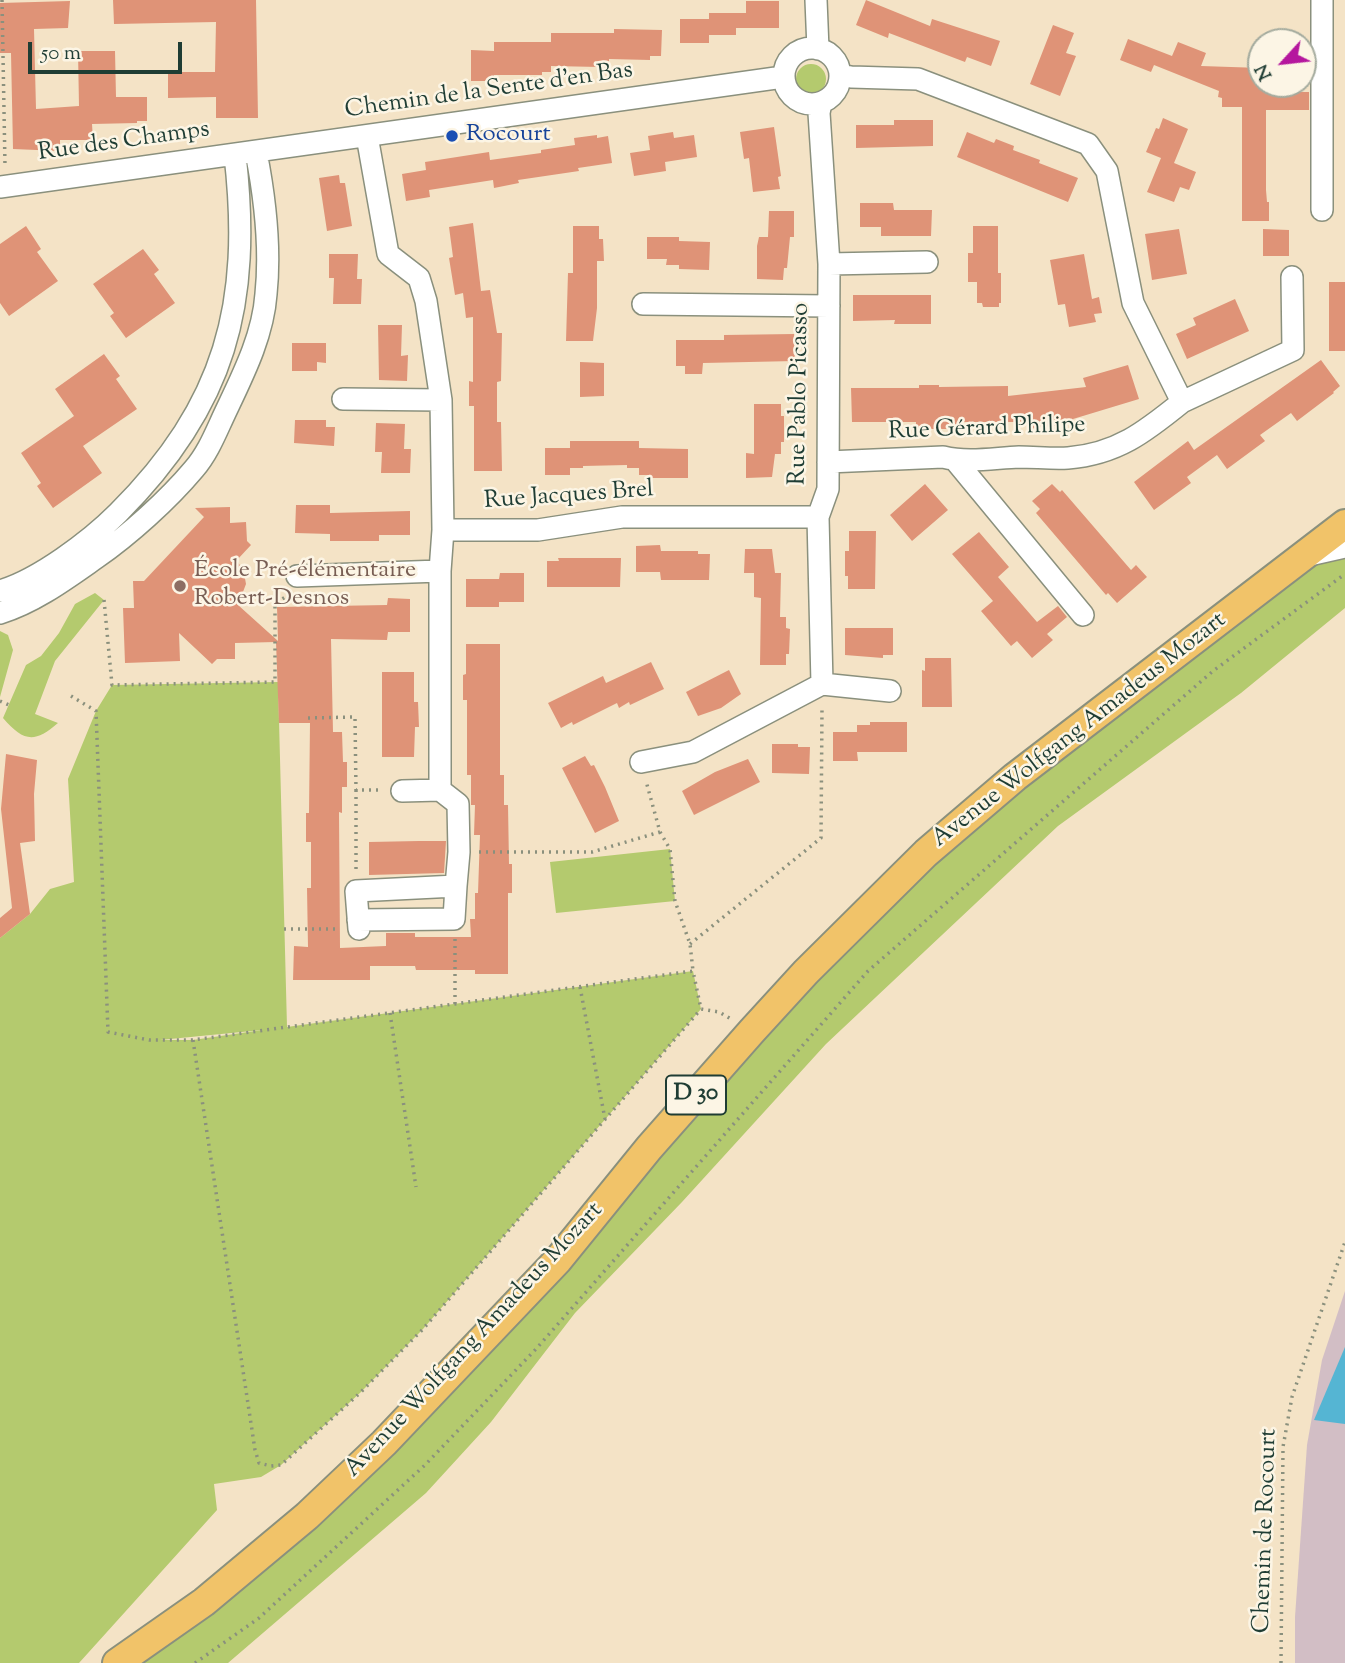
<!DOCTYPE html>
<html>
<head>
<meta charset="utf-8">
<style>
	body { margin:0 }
	#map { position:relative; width:1345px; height:1663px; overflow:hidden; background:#f4e3c6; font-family:"Sorts Mill Goudy",serif }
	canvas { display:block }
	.north { position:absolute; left:1247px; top:28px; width:70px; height:70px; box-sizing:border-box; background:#fcf5e5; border:2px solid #a4ab9e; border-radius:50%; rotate:243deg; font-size:19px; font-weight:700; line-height:28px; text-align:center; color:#1f3d34 }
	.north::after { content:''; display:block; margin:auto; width:24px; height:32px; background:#b5179e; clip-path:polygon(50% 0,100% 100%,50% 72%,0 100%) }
	.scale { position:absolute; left:28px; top:42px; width:154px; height:32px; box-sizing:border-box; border:4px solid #1f3d34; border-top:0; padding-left:9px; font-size:21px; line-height:24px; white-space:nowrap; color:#1f3d34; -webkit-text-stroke:5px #fcf5e5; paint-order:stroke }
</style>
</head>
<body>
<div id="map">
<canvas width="1345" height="1663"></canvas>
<div class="north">N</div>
<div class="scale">50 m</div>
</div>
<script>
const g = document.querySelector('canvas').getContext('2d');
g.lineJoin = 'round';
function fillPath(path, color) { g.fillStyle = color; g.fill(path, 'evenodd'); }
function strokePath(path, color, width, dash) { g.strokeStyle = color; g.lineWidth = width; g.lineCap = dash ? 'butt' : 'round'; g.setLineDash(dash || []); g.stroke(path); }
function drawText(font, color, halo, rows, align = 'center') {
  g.font = font + ' "Sorts Mill Goudy",serif'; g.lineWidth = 5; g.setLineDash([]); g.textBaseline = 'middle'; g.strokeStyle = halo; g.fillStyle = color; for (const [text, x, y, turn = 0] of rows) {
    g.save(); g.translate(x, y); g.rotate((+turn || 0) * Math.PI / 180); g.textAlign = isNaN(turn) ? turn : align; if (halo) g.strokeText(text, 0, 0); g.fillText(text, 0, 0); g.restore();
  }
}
const industrial = new Path2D(`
	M 1345,1291 L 1345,1663 L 1295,1663 L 1295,1617 L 1307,1445 L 1322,1360 Z`);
const green = new Path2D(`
	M796 79a15 15 0 1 1 30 0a15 15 0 1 1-30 0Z
	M 1345,542 L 1345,608 L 1241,693 L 1058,826 L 826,1044 L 682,1202 L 575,1313 L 491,1422 L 426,1493 L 228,1663 L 115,1663 L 307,1516 L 926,853 Z
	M 95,593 L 104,600 L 55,661 L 35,714 L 58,723 C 34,744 23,741 3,718 L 26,665 L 41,656 L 59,633 L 75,604 Z
	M 0,631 L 8,635 L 13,650 L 0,697 Z
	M 278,682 L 287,1027 L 693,971 L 701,1009 L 423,1329 L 361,1392 L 281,1465 L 261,1477 L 214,1484 L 217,1510 L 79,1663 L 0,1663 L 0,938 L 30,914 L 50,889 L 74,882 L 68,779 L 96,711 L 112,685 ZM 262,1030 L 193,1040 L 160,1040 Z
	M 670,849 L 675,901 L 556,913 L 550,862 Z`);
const water = new Path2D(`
	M 1345,1347 L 1345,1424 L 1314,1420 Z`);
const building = new Path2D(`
	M 113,0 L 256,0 L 258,118 L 216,118 L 216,97 L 168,98 L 168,72 L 215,72 L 216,22 L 114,24 Z
	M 866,0 L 930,26 L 932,19 L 1000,41 L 991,66 L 967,57 L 965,62 L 889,33 L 888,38 L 856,25 Z
	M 70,1 L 68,28 L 34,29 L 36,109 L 79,106 L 78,51 L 115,51 L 116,97 L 147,97 L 147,121 L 137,121 L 137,123 L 92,124 L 93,140 L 60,140 L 60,151 L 13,149 L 11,53 L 0,53 L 0,3 Z
	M 746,1 L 779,1 L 779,28 L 736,28 L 736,35 L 709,35 L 709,43 L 680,43 L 680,19 L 709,19 L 709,13 L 746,13 Z
	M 1053,25 L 1074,33 L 1066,53 L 1076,56 L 1060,96 L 1030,84 Z
	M 614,29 L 662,30 L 661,56 L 650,56 L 650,60 L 609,59 L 609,63 L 600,63 L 600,67 L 551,66 L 551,72 L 542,72 L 542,75 L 494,75 L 494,81 L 471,81 L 471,50 L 494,51 L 494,42 L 551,42 L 551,33 L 614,33 Z
	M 1128,39 L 1172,56 L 1178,42 L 1206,53 L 1201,66 L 1261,68 L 1261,84 L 1282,84 L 1282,92 L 1309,92 L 1309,110 L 1266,110 L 1266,190 L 1267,202 L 1269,202 L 1269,221 L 1242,221 L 1242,107 L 1222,107 L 1222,98 L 1218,97 L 1219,91 L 1154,65 L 1151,72 L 1120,60 Z
	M 1163,118 L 1188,129 L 1174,163 L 1196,172 L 1189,190 L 1180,187 L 1174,202 L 1147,192 L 1161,158 L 1146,152 L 1156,128 L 1159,129 Z
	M 894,120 L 933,120 L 933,146 L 856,148 L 856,125 L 894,125 Z
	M 774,127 L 781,176 L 778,177 L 780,189 L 753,192 L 749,158 L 744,159 L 740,132 Z
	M 673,132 L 674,138 L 694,135 L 697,157 L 665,162 L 666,171 L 634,176 L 630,153 L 650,150 L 648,136 Z
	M 967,132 L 994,143 L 996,139 L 1014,146 L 1013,150 L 1040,160 L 1039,163 L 1078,178 L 1068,202 L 957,157 Z
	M 597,135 L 597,138 L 608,136 L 612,163 L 578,168 L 579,171 L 518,180 L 519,183 L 494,188 L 493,180 L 429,190 L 430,197 L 406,201 L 402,174 L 426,170 L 425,162 L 489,152 L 490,160 L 541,153 L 541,150 L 575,145 L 574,138 Z
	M 339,175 L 340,183 L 345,183 L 352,226 L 327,231 L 319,178 Z
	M 860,203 L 893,203 L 894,210 L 932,210 L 931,236 L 881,236 L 881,227 L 860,227 Z
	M 769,211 L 794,211 L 794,237 L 790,237 L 787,268 L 784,268 L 783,280 L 757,279 L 757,246 L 759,237 L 768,237 Z
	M 473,223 L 481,291 L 490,290 L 497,333 L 502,333 L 501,381 L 497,382 L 497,422 L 501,422 L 502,471 L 474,471 L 474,406 L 469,406 L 469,381 L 473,382 L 473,317 L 466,318 L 463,293 L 455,295 L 449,258 L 453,257 L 449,227 Z
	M 26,226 L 41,249 L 37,252 L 58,281 L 9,316 L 0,303 L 0,244 Z
	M 573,226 L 599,226 L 599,239 L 603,239 L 604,261 L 597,261 L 597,308 L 593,341 L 566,341 L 568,273 L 573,273 Z
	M 973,226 L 998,226 L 998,273 L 1001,273 L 1001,303 L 999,303 L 999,307 L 983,307 L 982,303 L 977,303 L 977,282 L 968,282 L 968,253 L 973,253 Z
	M 1179,229 L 1187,274 L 1152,280 L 1145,234 Z
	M 1263,229 L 1289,230 L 1289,256 L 1263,256 Z
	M 647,237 L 679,237 L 679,241 L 710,242 L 709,270 L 679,269 L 679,265 L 666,265 L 667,259 L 647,259 Z
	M 143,249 L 159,270 L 154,274 L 175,303 L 126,338 L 110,316 L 114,313 L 93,284 Z
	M 329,254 L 358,254 L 357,279 L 362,279 L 361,304 L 333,304 L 334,278 L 329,278 Z
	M 1084,254 L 1092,299 L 1099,297 L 1102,313 L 1094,314 L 1096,322 L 1069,327 L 1065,304 L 1058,305 L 1050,260 Z
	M 1329,282 L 1345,282 L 1345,351 L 1329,351 Z
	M 853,295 L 931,295 L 931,324 L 894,324 L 895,320 L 853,321 Z
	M 1235,299 L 1249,331 L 1187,359 L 1176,334 L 1196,325 L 1193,318 Z
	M 378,325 L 402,325 L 401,356 L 408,355 L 407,381 L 379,380 Z
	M 794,334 L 795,361 L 703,363 L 702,374 L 685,374 L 685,366 L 676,366 L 676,340 L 724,340 L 724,335 Z
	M 292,343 L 326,343 L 326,363 L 317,362 L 317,371 L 292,371 Z
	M 104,354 L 120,376 L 116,379 L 137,409 L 83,446 L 102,473 L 53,508 L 37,486 L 41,483 L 21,453 L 74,416 L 55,389 Z
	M 1321,360 L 1340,386 L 1333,392 L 1334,393 L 1297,421 L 1291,413 L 1260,435 L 1265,441 L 1227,469 L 1217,455 L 1187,477 L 1191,483 L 1154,510 L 1134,482 L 1188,441 L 1194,450 Z
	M 580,362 L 604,363 L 604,396 L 580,397 Z
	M 1128,365 L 1139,399 L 1073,419 L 1074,423 L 1028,429 L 1027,422 L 961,422 L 961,429 L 916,429 L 916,422 L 852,422 L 851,388 L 919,388 L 919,385 L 939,385 L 939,387 L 1008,386 L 1008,396 L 1086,387 L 1083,378 Z
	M 754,404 L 781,404 L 781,416 L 784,416 L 784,442 L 781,442 L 781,454 L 775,454 L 772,477 L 746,478 L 746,453 L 754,454 Z
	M 295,420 L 326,420 L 326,427 L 335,427 L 334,446 L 294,443 Z
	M 376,423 L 405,424 L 404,449 L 411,449 L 410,473 L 381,473 L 382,452 L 375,452 Z
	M 570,441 L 639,441 L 639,448 L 688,449 L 688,478 L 650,478 L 651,475 L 639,475 L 639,468 L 627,468 L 627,465 L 583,466 L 583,468 L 570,468 L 570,475 L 545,475 L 545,448 L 570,448 Z
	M 925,484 L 948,510 L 912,541 L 890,515 Z
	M 1052,484 L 1060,492 L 1062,490 L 1131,570 L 1136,565 L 1147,577 L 1117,603 L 1108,593 L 1106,595 L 1036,513 L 1040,509 L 1032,501 Z
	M 296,505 L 330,505 L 330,513 L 410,511 L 410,535 L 379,535 L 379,541 L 330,541 L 330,534 L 295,533 Z
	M 230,507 L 230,523 L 246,522 L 247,541 L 251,545 L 237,560 L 244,573 L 246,584 L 238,605 L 278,641 L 277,607 L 387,605 L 388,598 L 410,599 L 410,632 L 388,632 L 387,640 L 331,639 L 333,732 L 342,732 L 343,762 L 347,762 L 347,787 L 342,787 L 342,813 L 339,812 L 340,948 L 386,946 L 386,933 L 415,933 L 415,937 L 471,937 L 470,919 L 475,919 L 475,893 L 478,893 L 480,835 L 474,835 L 475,805 L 471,805 L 471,775 L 467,775 L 467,700 L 463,700 L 463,675 L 466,674 L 466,644 L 500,644 L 500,775 L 504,775 L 504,805 L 508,805 L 509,864 L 512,864 L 512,893 L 508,893 L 508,974 L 475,974 L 475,970 L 416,970 L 415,966 L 370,966 L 370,980 L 293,980 L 294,946 L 308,947 L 307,888 L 311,888 L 311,842 L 306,842 L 306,813 L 309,813 L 310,723 L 279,723 L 276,642 L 235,643 L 235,659 L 217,659 L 212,664 L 179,633 L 180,661 L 125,663 L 123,608 L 134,608 L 133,581 L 144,581 L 204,517 L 195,508 Z
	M 849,531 L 876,531 L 875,589 L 848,589 L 848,576 L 845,576 L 845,551 L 849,551 Z
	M 979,532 L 1009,567 L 998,577 L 1037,622 L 1058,606 L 1067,617 L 1047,634 L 1053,640 L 1032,658 L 1017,641 L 1011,646 L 981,611 L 993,601 L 952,554 Z
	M 660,545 L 661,551 L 698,551 L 698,554 L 710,554 L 709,580 L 661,580 L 660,572 L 636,572 L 636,546 Z
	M 745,549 L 772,549 L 775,573 L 781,573 L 780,617 L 786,617 L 786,628 L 790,629 L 789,654 L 786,654 L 786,665 L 760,665 L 761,598 L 754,597 L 754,573 L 744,573 Z
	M 558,558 L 621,558 L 620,587 L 547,587 L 547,561 L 559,561 Z
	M 500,573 L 524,573 L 524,602 L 499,602 L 499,607 L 466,607 L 466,579 L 499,579 Z
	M 845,628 L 893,628 L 893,655 L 883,655 L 883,658 L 845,655 Z
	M 925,658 L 951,658 L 952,707 L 922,707 L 922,670 L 925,671 Z
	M 651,662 L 664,689 L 630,705 L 629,702 L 619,708 L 617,703 L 573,725 L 572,722 L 561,728 L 548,703 L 603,676 L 606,683 Z
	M 729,670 L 741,694 L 721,708 L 698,716 L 686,692 Z
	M 382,672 L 414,672 L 414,702 L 418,702 L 419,727 L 415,727 L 414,757 L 382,757 Z
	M 870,722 L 907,722 L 907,752 L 857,752 L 858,761 L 833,761 L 833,732 L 857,732 L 857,725 L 870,725 Z
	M 772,744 L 798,744 L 798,747 L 810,747 L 809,774 L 772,773 Z
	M 6,754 L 37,760 L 34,794 L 35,841 L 20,843 L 30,914 L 0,938 L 0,918 L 12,908 L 1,809 Z
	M 585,756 L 591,766 L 594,765 L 605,787 L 619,821 L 595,833 L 562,768 Z
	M 748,759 L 760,782 L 694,815 L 682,791 L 715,772 Z
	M 419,841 L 446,841 L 444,873 L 369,875 L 369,842 Z`);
const path = new Path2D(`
	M 2,0 L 5,166
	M 104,600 L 112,685 L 275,682 L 275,603 L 289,595
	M 71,696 L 96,711 L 108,1032 L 149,1040 L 193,1040 L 693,971 L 701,1009 L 719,1012 L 731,1019
	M 0,701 L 9,705
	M 308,718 L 355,717 L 356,790 L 383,790
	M 356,790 L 356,872
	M 660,832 L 670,849 L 675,901 L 690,944 L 693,971
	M 479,852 L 592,852 L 660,832 L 646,781
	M 284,929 L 338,929
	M 455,939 L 455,1004
	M 690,944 L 821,838 L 822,708
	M 580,987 L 605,1119
	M 390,1013 L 416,1187
	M 193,1040 L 255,1450 L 259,1463 L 271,1466 L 281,1465 L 361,1392 L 423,1329 L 701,1009
	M 195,1663 L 259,1618 L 425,1465 L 536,1349 L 868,971 L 1213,671 L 1345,574
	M 1281,1663 L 1283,1447 L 1292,1397 L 1345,1242`);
const minor = new Path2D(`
	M 816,0 L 818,49
	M 1322,0 L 1322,210
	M784 76a28 28 0 1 1 56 0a28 28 0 1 1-56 0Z
	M 821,103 L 819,113 L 829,264 L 828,489 L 818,517 L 822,684
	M 367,136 L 388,254 L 419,278 L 426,301 L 441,400 L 443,530 L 538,530 L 622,517 L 818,517
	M 0,187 L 783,77
	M 829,264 L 927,262
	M 643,304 L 829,306
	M 343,399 L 441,400
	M 1182,402 L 1293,350 L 1292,277
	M 955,460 L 1083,615
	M 828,462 L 943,457 C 968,463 994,458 1019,457 C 1035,457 1052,459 1068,458 C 1117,454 1145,432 1182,402 L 1133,303 L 1107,171 L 1088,144 L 918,79 L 851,77 L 840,75
	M 1305,556 L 1345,547
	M 297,576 L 440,571
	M 0,591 C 38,580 90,541 118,513 C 226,405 252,304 235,155
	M 0,613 C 35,602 66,579 96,558 C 129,535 168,500 194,469 C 208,453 216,432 225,413 C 243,375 263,336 266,294 C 271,246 265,198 256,152
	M 641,762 L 693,752 L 822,684 L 890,691
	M 402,791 L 440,790 L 440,571 L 443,530
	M 358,920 L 454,919 L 456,886
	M 359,929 L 356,891 L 456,886 L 459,852 L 458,804 L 440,790`);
const major = new Path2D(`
	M 117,1663 L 204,1602 L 307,1516 L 384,1443 L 558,1260 L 649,1148 L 752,1031 L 806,972 L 926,853 L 1015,777 L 1345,524`);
const markers = [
	[452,136,7,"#1a4fb4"],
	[180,586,7,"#8d6e63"]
];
const shields = [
	[696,1095,60]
];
const shieldNames = [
	["D 30",696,1095]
];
const streetNames = [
	["Chemin de la Sente d'en Bas",489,92,-8],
	["Rue des Champs",124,143,-8],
	["Rue Pablo Picasso",801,394,-89],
	["Rue Gérard Philipe",987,430,-2],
	["Rue Jacques Brel",569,497,-4],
	["Avenue Wolfgang Amadeus Mozart",1080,731,-38],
	["Avenue Wolfgang Amadeus Mozart",475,1341,-47],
	["Chemin de Rocourt",1267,1531,-88]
];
const transitNames = [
	["Rocourt",466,136]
];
const educationNames = [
	["École Pré-élémentaire",194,572],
	["Robert-Desnos",194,600]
];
fillPath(industrial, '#d2bec5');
fillPath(green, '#b4ca6e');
fillPath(water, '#55b5d3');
fillPath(building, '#df9377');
strokePath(minor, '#8a907d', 24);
strokePath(major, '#8a907d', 32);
strokePath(path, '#8a907d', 3.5, [2, 5]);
strokePath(minor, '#fff', 21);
strokePath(major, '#f1c369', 28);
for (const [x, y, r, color] of markers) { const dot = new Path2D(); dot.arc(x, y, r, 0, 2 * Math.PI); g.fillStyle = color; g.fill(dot); strokePath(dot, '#fcf5e5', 2.5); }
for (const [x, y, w] of shields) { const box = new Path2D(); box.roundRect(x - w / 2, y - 19.5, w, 39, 5); g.fillStyle = '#fcf5e5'; g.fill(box); strokePath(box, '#1f3d34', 2); }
drawText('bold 23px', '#1f3d34', null, shieldNames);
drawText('24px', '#1f3d34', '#fcf5e5', streetNames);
drawText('24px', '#164399', '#fcf5e5', transitNames, 'left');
drawText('24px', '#785e54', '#fcf5e5', educationNames, 'left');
</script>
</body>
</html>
